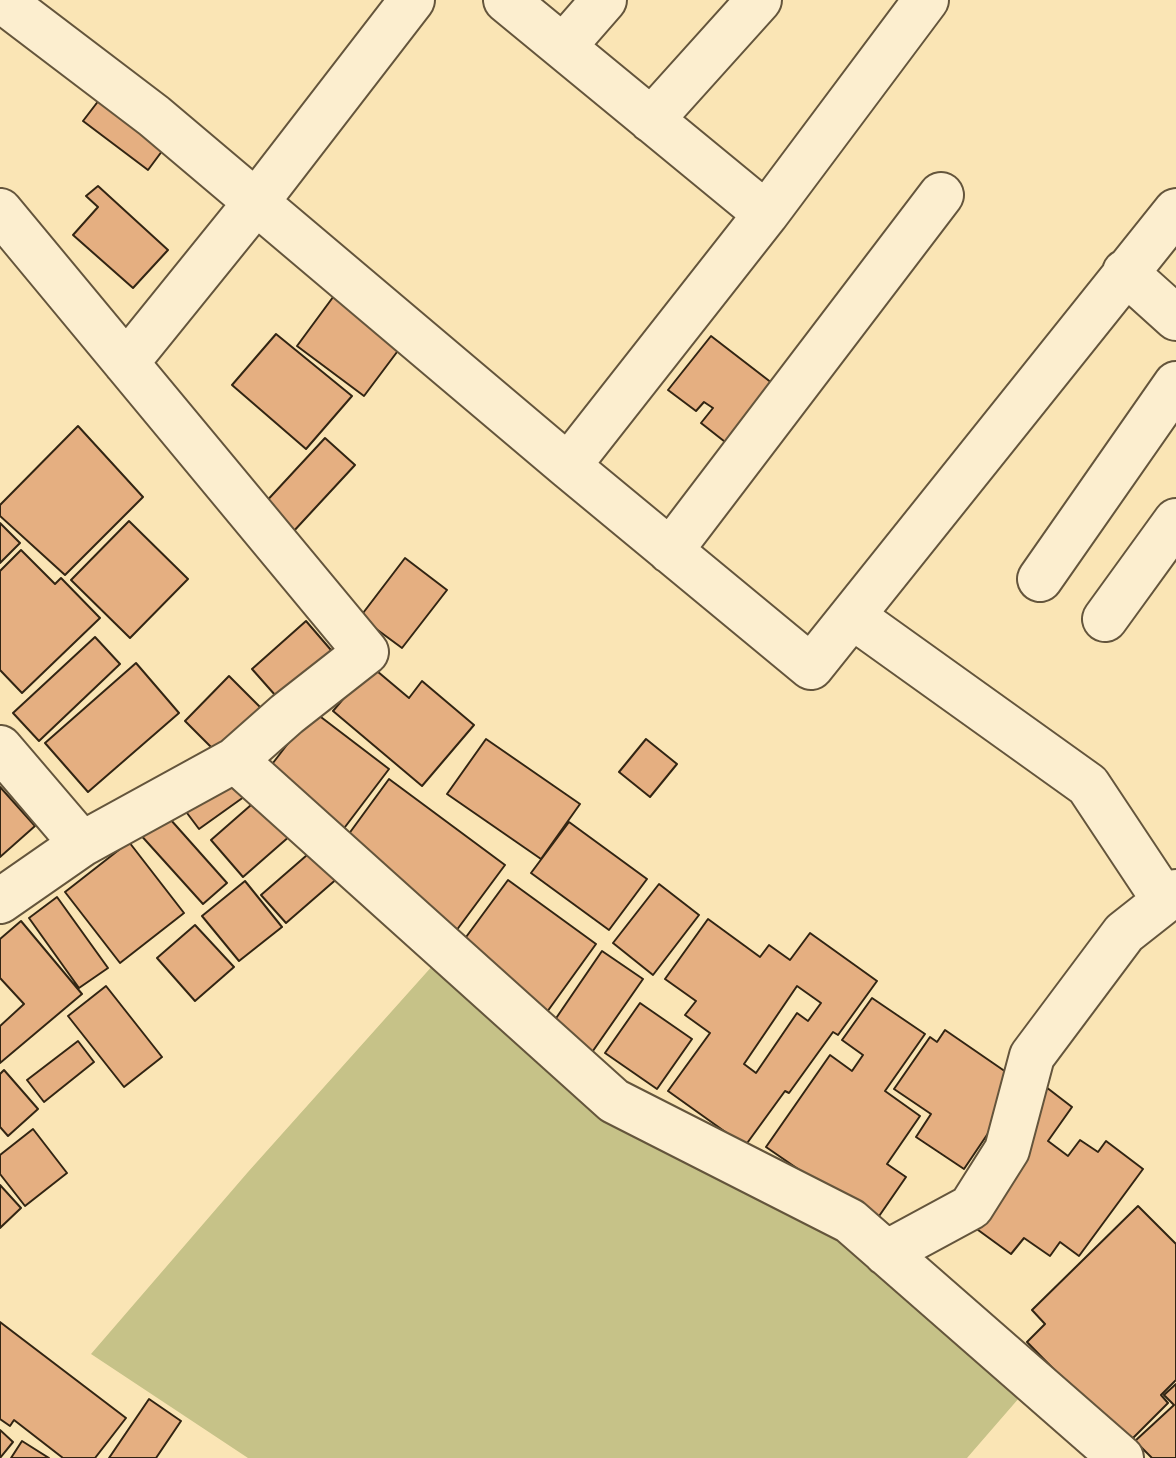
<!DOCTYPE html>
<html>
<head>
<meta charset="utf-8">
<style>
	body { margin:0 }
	canvas { display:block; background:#fae5b5 }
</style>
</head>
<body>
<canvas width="1176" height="1458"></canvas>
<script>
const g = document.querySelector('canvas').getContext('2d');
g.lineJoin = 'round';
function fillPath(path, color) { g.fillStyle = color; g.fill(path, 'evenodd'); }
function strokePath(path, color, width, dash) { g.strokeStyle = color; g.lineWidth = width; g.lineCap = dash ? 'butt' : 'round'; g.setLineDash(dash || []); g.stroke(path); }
const green = new Path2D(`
	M 434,964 L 573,1096 L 809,1213 L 1026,1390 L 967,1458 L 248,1458 L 91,1354 L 248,1172 Z`);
const building = new Path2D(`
	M 109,87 L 174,135 L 148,170 L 83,121 Z
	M 98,186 L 168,250 L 133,288 L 73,235 L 98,207 L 86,196 Z
	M 339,289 L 403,344 L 364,396 L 297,346 Z
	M 276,334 L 352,396 L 306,449 L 232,385 Z
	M 711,336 L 781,390 L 734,449 L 701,423 L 713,408 L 704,402 L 696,411 L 668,390 Z
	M 78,426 L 143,497 L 65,575 L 0,516 L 0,505 Z
	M 325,438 L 355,465 L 292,533 L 262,506 Z
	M 129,521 L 188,579 L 130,638 L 71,580 Z
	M 0,523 L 20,543 L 0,563 Z
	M 21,550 L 55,584 L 61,578 L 100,618 L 22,693 L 0,670 L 0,571 Z
	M 405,558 L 447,590 L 402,648 L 360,617 Z
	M 306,621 L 337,657 L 283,704 L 252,669 Z
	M 95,637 L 120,664 L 39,741 L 13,713 Z
	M 136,663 L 179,713 L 88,792 L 45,743 Z
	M 371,666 L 409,698 L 422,681 L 474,725 L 422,786 L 333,711 Z
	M 229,676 L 264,711 L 219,755 L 185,721 Z
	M 313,711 L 389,769 L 342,831 L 266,772 Z
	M 486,739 L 580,804 L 541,859 L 447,794 Z
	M 646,739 L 677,764 L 650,797 L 619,772 Z
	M 233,773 L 248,794 L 199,829 L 184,809 Z
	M 389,779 L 505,865 L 456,931 L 340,846 Z
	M 0,787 L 35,826 L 0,857 Z
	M 259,798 L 291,835 L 243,877 L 211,840 Z
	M 162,810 L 227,883 L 203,904 L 138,832 Z
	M 569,822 L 647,879 L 609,930 L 531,873 Z
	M 129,842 L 184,913 L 120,963 L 65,892 Z
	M 322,842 L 347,870 L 286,923 L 261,895 Z
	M 508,880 L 596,944 L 547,1012 L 458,948 Z
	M 245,881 L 282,927 L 239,961 L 202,916 Z
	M 659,884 L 699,915 L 653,975 L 613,943 Z
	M 57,897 L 108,968 L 79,988 L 29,918 Z
	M 708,919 L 760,957 L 769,945 L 790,960 L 810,933 L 877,981 L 838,1035 L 833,1032 L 789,1093 L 785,1091 L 745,1146 L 668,1091 L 710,1033 L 685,1015 L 696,1001 L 665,979 ZM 797,986 L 821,1003 L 808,1021 L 797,1013 L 756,1073 L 744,1064 Z
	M 21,921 L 82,994 L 0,1063 L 0,1026 L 24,1004 L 0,978 L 0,939 Z
	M 195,925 L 234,967 L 195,1001 L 157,958 Z
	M 602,951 L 643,979 L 588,1058 L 548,1030 Z
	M 106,986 L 162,1057 L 124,1087 L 68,1016 Z
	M 872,998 L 925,1034 L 885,1091 L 920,1116 L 887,1164 L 906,1177 L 875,1222 L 766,1147 L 830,1055 L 852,1071 L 863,1055 L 842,1040 Z
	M 640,1003 L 692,1039 L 657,1089 L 605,1053 Z
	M 945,1030 L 1022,1083 L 964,1169 L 916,1137 L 931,1114 L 894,1089 L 930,1037 L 937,1042 Z
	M 78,1041 L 94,1062 L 44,1102 L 27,1080 Z
	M 4,1070 L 38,1109 L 8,1136 L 0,1127 L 0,1074 Z
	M 1046,1087 L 1072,1107 L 1048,1141 L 1068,1156 L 1080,1140 L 1098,1152 L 1106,1141 L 1143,1169 L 1079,1256 L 1060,1242 L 1050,1256 L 1024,1238 L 1011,1254 L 963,1219 Z
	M 33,1129 L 67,1173 L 25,1206 L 0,1174 L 0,1155 Z
	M 0,1185 L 21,1208 L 0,1228 Z
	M 1138,1206 L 1176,1244 L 1176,1380 L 1161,1395 L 1168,1403 L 1127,1444 L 1027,1342 L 1045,1324 L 1032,1310 Z
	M 0,1322 L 126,1418 L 95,1458 L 63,1458 L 14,1420 L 10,1426 L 0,1419 Z
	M 1176,1384 L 1176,1458 L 1152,1458 L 1135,1441 L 1174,1405 L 1164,1395 Z
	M 149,1399 L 181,1421 L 156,1458 L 109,1458 Z
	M 0,1430 L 13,1442 L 0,1458 Z
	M 22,1441 L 49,1458 L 11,1458 Z`);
const minor = new Path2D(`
	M 506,0 L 766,214
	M 4,2 L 154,116 L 568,466 L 811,667 L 1176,211
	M 563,47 L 604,0
	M 651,120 L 759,0
	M 0,211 L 366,652 L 287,714 L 235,760 L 82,844 L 0,901
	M 1125,272 L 1176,318
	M 126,363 L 257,201 L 412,0
	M 568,466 L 766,214 L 926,0
	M 670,551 L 941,195
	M 1040,579 L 1176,384
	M 852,616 L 1088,785 L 1165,901
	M 1105,619 L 1176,521
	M 0,748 L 82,844
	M 235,760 L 614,1101 L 850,1221 L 1121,1458
	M 886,1253 L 971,1207 L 1007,1150 L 1032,1056 L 1124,933 L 1176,892`);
fillPath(green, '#c6c288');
fillPath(building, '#e5af81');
strokePath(building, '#322513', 2);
strokePath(minor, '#64553c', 48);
strokePath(minor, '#fceecf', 44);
</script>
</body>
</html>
